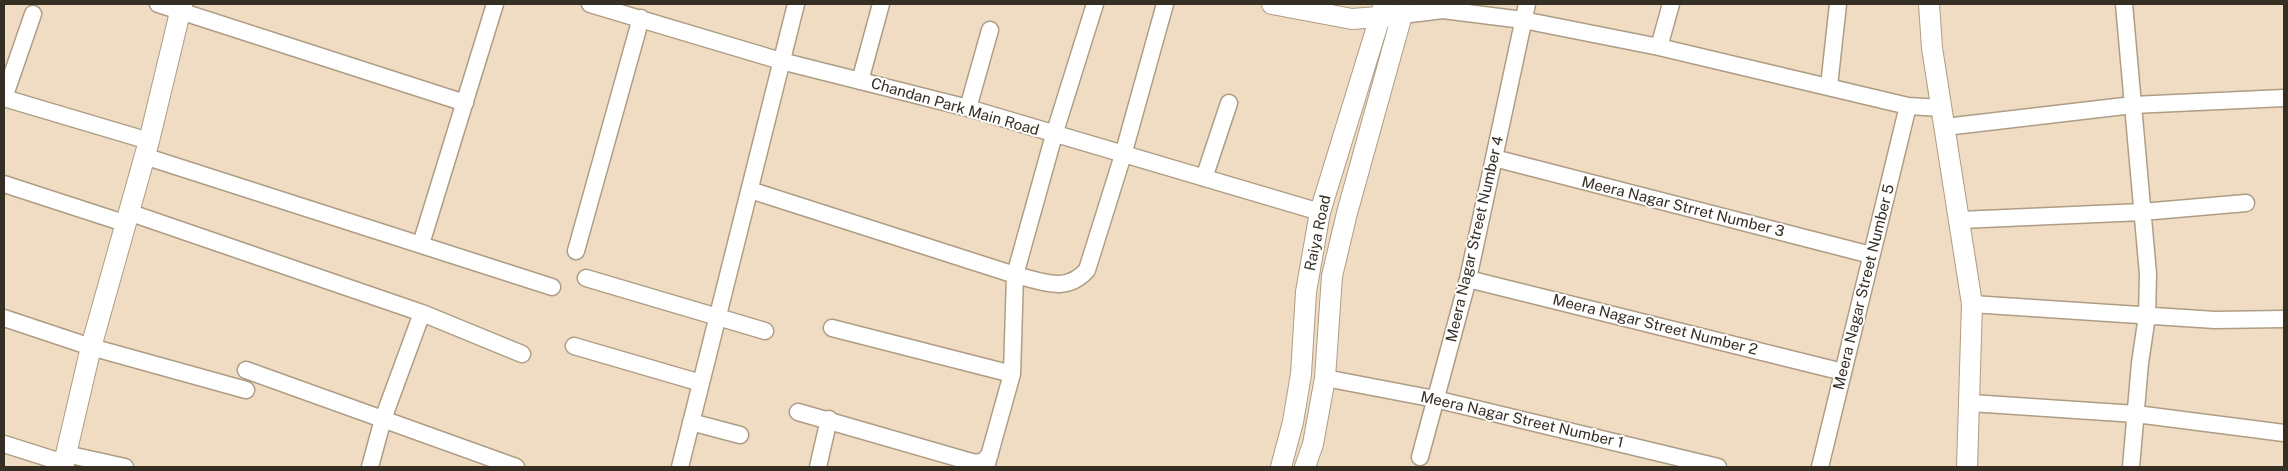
<!DOCTYPE html>
<html>
<head>
<meta charset="utf-8">
<style>
	body { margin:0 }
	#map { position:relative; width:2288px; height:471px; overflow:hidden; background:#efdcc2; font-family:"Public Sans",sans-serif }
	canvas { display:block }
	.frame { position:absolute; inset:0; border:5px solid #352e23; pointer-events:none }
</style>
</head>
<body>
<div id="map">
<canvas width="2288" height="471"></canvas>
<div class="frame"></div>
</div>
<script>
const g = document.querySelector('canvas').getContext('2d');
g.lineJoin = 'round';
function strokePath(path, color, width, dash) { g.strokeStyle = color; g.lineWidth = width; g.lineCap = dash ? 'butt' : 'round'; g.setLineDash(dash || []); g.stroke(path); }
function drawText(font, color, halo, rows, align = 'center') {
  g.font = font + ' "Public Sans",sans-serif'; g.lineWidth = 4; g.setLineDash([]); g.textBaseline = 'middle'; g.strokeStyle = halo; g.fillStyle = color; for (const [text, x, y, turn = 0] of rows) {
    g.save(); g.translate(x, y); g.rotate((+turn || 0) * Math.PI / 180); g.textAlign = isNaN(turn) ? turn : align; if (halo) g.strokeText(text, 0, 0); g.fillText(text, 0, 0); g.restore();
  }
}
const minor = new Path2D(`
	M 158,4 L 465,103
	M 590,4 L 781,61 L 968,108 L 1320,212
	M 2124,4 L 2148,274 L 2147,316 L 2140,363 L 2131,467
	M 1402,15 L 1443,10 L 1523,20 L 1659,47 L 1908,106 L 1942,108
	M 1659,47 L 1671,4
	M 860,81 L 881,4
	M 1829,86 L 1838,4
	M 4,98 L 149,141
	M 4,98 L 33,14
	M 968,108 L 990,30
	M 1945,127 L 2133,105 L 2284,98
	M 144,156 L 552,287
	M 1494,158 L 1871,255
	M 1204,178 L 1229,103
	M 4,184 L 124,223
	M 750,190 L 1015,275 L 1054,135 L 1095,4
	M 128,212 L 422,313 L 522,354
	M 1960,220 L 2142,212 L 2246,203
	M 421,244 L 495,4
	M 576,251 L 641,18
	M 586,278 L 765,331
	M 1468,279 L 1843,372
	M 1972,304 L 2215,320 L 2284,319
	M 4,318 L 91,347 L 246,390
	M 832,328 L 1012,374
	M 574,346 L 701,383
	M 246,370 L 516,467
	M 1325,378 L 1435,399 L 1718,467
	M 1971,403 L 2136,414 L 2284,433
	M 798,412 L 975,463 L 984,461 L 990,454
	M 691,422 L 740,435
	M 4,444 L 64,463
	M 66,454 L 125,467
	M 1420,457 L 1468,279 L 1527,4
	M 370,467 L 383,419 L 422,313
	M 680,467 L 796,4
	M 818,467 L 829,419
	M 986,467 L 1012,374 L 1015,275 C 1042,281 1066,294 1087,270 L 1123,155 L 1165,4
	M 1820,467 L 1908,106`);
const tertiary = new Path2D(`
	M 1272,4 L 1352,19 L 1391,16
	M 1929,4 L 1932,48 L 1972,304 L 1967,467
	M 63,467 L 91,347 L 149,141 L 182,4
	M 1281,467 L 1293,422 L 1301,374 L 1306,292 L 1320,212 L 1384,4
	M 1305,467 L 1313,444 L 1325,378 L 1332,276 L 1347,213 L 1405,4`);
const streetNames = [
	["Chandan Park Main Road",955,107,16],
	["Meera Nagar Strret Number 3",1683,207,14],
	["Raiya Road",1318,233,-78],
	["Meera Nagar Street Number 4",1475,239,-77],
	["Meera Nagar Street Number 5",1864,287,-76],
	["Meera Nagar Street Number 2",1655,325,14],
	["Meera Nagar Street Number 1",1522,420,13]
];
strokePath(minor, '#ae9d84', 19);
strokePath(tertiary, '#ae9d84', 22);
strokePath(minor, '#fff', 16);
strokePath(tertiary, '#fff', 20);
drawText('15px', '#352e23', '#fff', streetNames);
</script>
</body>
</html>
